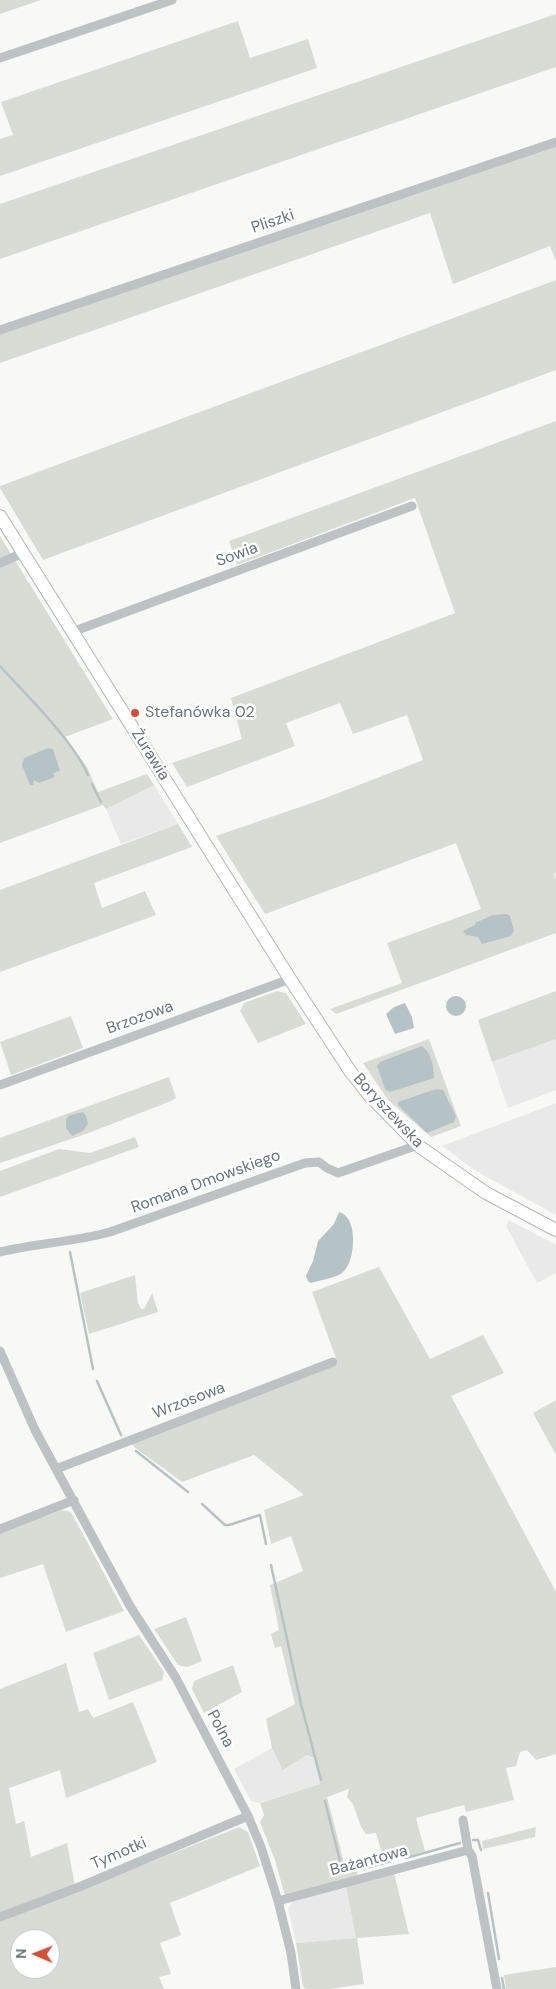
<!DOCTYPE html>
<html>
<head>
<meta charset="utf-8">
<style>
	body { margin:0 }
	#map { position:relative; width:556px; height:1989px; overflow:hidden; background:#f8f8f5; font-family:"DM Sans",sans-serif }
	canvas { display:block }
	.north { position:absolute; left:10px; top:1929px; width:50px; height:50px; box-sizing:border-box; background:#fff; border:1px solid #c2c8cb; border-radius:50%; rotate:271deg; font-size:14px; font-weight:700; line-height:20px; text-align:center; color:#66757e }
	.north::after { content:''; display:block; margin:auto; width:18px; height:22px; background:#d45039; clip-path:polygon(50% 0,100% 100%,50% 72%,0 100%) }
</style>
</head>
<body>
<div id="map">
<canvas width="556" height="1989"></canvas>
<div class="north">N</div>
</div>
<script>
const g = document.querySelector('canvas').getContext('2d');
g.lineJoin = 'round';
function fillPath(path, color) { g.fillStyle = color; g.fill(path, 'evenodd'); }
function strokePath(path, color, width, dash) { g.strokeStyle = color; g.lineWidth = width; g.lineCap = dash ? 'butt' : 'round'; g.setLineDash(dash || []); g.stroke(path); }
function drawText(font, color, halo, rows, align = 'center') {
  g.font = font + ' "DM Sans",sans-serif'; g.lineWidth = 5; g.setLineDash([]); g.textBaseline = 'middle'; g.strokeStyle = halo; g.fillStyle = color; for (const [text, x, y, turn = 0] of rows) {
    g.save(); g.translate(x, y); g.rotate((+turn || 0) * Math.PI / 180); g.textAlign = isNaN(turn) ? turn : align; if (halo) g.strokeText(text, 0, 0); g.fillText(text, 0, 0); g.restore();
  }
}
const built = new Path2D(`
	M 154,785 L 178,824 L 121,844 L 106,809 Z
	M 556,1039 L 556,1090 L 508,1108 L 492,1062 Z
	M 556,1103 L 556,1215 L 476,1171 L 442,1146 Z
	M 509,1220 L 556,1245 L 556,1273 L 537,1283 L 506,1226 Z
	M 272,1748 L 284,1770 L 307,1755 L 314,1759 L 320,1784 L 258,1803 L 251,1801 L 234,1769 Z
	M 346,1886 L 356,1938 L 296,1943 L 288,1909 L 293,1901 Z`);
const green = new Path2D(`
	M 0,0 L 41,0 L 0,14 Z
	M 556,14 L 556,67 L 0,259 L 0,204 Z
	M 238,21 L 250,58 L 308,39 L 317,68 L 0,176 L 0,139 L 13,135 L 1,102 Z
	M 556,145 L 556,261 L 550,246 L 453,284 L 430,213 L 0,363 L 0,334 Z
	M 556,280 L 556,370 L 43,560 L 0,488 L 0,486 Z
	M 556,421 L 556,873 L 554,874 L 556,879 L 556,933 L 336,1014 L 330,1009 L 402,983 L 387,943 L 481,909 L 456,843 L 265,914 L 216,836 L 323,799 L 423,760 L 407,715 L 353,734 L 340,703 L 286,723 L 295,746 L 187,787 L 172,763 L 242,739 L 231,698 L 455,613 L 415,498 L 237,565 L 229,541 Z
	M 0,536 L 113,719 L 65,737 L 87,767 L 98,792 L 147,774 L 154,785 L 106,809 L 103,805 L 0,843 Z
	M 178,824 L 192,847 L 94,883 L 102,908 L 145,891 L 156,915 L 0,972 L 0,890 Z
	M 277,991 L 286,993 L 306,1024 L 258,1043 L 240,1011 L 244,1003 Z
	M 556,991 L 556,1039 L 492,1062 L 478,1020 Z
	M 71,1016 L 83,1048 L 11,1075 L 0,1042 Z
	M 429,1039 L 461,1126 L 431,1137 L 388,1100 L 363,1063 Z
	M 169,1077 L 176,1098 L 171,1101 L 86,1134 L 0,1163 L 0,1138 Z
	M 135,1137 L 139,1147 L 0,1197 L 0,1171 L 59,1149 L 90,1153 Z
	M 379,1267 L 430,1359 L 483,1335 L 504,1373 L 451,1396 L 556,1592 L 556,1754 L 536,1760 L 527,1750 L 520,1752 L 516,1766 L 506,1768 L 514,1800 L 466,1812 L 464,1805 L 416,1818 L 425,1851 L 385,1863 L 376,1833 L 366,1834 L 361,1827 L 353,1804 L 347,1797 L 349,1789 L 327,1797 L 346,1870 L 356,1869 L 358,1875 L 285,1896 L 275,1860 L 260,1822 L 264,1815 L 260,1803 L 320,1784 L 314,1758 L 307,1755 L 283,1770 L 272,1748 L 266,1719 L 295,1704 L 281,1646 L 275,1648 L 271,1634 L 279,1630 L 270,1585 L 303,1571 L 291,1536 L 271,1544 L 264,1510 L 304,1495 L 254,1455 L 182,1482 L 134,1447 L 132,1443 L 338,1364 L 312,1292 Z
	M 135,1275 L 138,1303 L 141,1309 L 144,1309 L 152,1293 L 158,1312 L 89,1334 L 80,1293 Z
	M 556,1400 L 556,1455 L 533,1413 Z
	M 62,1510 L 71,1512 L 124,1611 L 66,1632 L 43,1564 L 0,1578 L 0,1533 Z
	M 186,1617 L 202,1661 L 187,1667 L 178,1665 L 154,1629 Z
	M 139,1635 L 164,1672 L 162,1680 L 109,1700 L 93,1653 Z
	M 66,1663 L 79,1712 L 88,1709 L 93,1718 L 133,1702 L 157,1762 L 66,1798 L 60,1770 L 9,1788 L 16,1824 L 24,1821 L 31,1857 L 67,1843 L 75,1886 L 0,1913 L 0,1689 Z
	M 233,1665 L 242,1692 L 204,1713 L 192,1689 L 194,1681 Z
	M 239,1827 L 248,1832 L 260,1866 L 170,1903 L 181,1935 L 160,1943 L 171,1974 L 159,1977 L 164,1989 L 0,1989 L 0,1920 L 85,1888 ZM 20,1939 L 50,1939 L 50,1969 L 20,1969 Z
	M 536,1827 L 535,1837 L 483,1849 L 482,1841 Z
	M 394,1873 L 409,1934 L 357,1938 L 364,1984 L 330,1989 L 306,1989 L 303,1987 L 296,1943 L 356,1938 L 346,1886 Z
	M 556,1967 L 556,1989 L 506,1989 L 504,1975 Z`);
const water = new Path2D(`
	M 48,748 L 53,749 L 60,771 L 53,773 L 55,777 L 39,783 L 34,780 L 33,785 L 30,785 L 22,765 L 24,758 Z
	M 507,914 L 510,916 L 514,930 L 511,936 L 482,944 L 478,937 L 466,935 L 463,931 L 475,925 L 475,923 L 493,915 Z
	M446 1006a10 10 0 1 1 20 0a10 10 0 1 1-20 0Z
	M 405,1003 L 412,1017 L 414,1028 L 395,1034 L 386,1014 L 394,1007 Z
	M 422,1046 C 431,1052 434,1067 434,1078 L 390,1092 L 385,1089 L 377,1066 L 380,1062 Z
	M 436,1089 L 443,1090 L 456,1116 L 454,1122 L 427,1133 L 398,1105 L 398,1102 Z
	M 83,1112 L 86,1116 L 88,1124 L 83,1131 L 72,1136 L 66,1128 L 66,1119 L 70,1115 Z
	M 339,1212 C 358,1216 356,1259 344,1271 C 338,1278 320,1280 311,1283 L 308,1281 L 306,1276 L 313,1261 L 318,1241 L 334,1224 Z`);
const stream = new Path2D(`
	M 0,666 C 27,696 72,739 88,775
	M 92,784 L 101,802
	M 70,1252 L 93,1369
	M 97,1381 L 121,1435
	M 136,1451 L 188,1492
	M 202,1504 L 225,1525 L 229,1525 L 260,1515 L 266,1544
	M 271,1565 L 301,1704 L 321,1780
	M 325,1801 L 342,1869 L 345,1872 L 354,1871
	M 473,1840 L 478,1840 L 481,1850
	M 406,1858 L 460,1843
	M 369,1867 L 391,1861
	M 488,1893 L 499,1959
	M 502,1978 L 504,1989`);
const minor = new Path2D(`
	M 0,58 L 172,0
	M 0,330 L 556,142
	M 0,563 L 23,553
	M 72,632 L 412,506
	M 0,1085 L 290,979
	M 0,1252 C 37,1243 74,1242 110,1232 L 305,1163 L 319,1162 L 327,1168 L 338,1173 L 418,1145
	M 0,1351 L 35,1430 L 56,1469 L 130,1606 L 176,1678 L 248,1816 L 261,1847 L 278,1901 L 291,1953 L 296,1989
	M 56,1469 L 333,1362
	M 0,1529 L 74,1500
	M 463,1820 L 468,1850
	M 278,1901 L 468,1850 L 472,1856 L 497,1989
	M 0,1917 L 79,1887 L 248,1816`);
const secondary = new Path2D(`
	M 0,516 L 290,979 L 350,1071 L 369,1095 L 420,1147 L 486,1193 L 556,1230`);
const markers = [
	[135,713,5,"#d45039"]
];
const streetNames = [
	["Pliszki",273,222,-19],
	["Sowia",237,555,-20],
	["Żurawia",150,755,58],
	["Brzozowa",140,1018,-20],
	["Boryszewska",388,1111,47],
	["Romana Dmowskiego",206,1182,-20],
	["Wrzosowa",189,1401,-21],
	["Polna",220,1729,62],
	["Tymotki",119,1854,-23],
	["Bażantowa",369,1861,-15]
];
const poiNames = [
	["Stefanówka 02",145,713]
];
fillPath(built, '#e9e9e9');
fillPath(green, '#d8dcd5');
fillPath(water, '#b6c3c6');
strokePath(stream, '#b6c3c6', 2.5);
strokePath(secondary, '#b2b8bc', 14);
strokePath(minor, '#bdc2c5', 9);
strokePath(secondary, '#fff', 12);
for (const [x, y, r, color] of markers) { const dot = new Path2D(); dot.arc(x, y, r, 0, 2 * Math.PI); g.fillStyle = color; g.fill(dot); strokePath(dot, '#fff', 2); }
drawText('16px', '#66757e', '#fff', streetNames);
drawText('16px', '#66757e', '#fff', poiNames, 'left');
</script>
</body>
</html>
